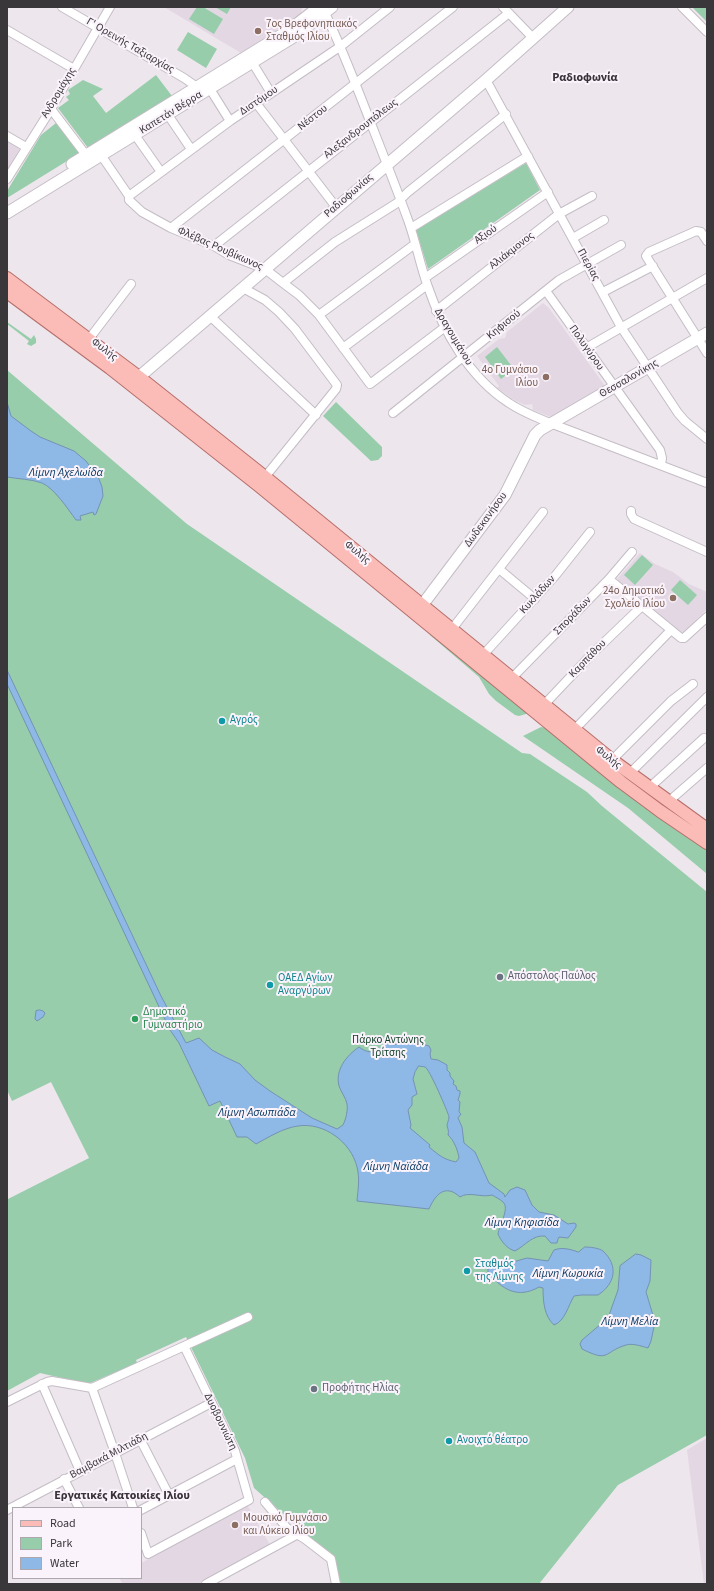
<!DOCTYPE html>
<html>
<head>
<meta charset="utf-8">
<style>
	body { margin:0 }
	#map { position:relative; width:714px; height:1591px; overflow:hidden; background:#ede6ed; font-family:"Source Sans 3",sans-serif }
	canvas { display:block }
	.frame { position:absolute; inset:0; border:8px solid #3a373a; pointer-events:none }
	.legend { position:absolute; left:12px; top:1507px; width:130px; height:72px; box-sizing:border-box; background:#faf3fb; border:1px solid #ada8ae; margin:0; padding:5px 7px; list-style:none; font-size:12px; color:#3a373a }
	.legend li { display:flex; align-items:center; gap:8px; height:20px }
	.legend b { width:20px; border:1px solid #ada8ae }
</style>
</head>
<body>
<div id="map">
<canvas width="714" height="1591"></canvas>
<div class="frame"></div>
<ul class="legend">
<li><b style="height:5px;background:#fbbbb6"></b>Road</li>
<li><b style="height:11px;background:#97cdab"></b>Park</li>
<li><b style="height:11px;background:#8eb9e7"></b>Water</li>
</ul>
</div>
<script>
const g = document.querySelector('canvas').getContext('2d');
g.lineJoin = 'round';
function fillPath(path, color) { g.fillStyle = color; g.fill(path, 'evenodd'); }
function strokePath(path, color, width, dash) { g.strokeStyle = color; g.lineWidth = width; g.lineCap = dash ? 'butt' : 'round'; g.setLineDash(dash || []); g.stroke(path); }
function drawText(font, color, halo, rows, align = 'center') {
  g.font = font + ' "Source Sans 3",sans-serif'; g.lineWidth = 4; g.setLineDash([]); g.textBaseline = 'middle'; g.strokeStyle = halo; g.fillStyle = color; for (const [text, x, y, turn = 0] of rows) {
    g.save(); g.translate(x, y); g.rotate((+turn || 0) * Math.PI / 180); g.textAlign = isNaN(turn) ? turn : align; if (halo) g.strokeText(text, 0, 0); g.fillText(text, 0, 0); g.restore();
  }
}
const built = new Path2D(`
	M 164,7 L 301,7 L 302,8 L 301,14 L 241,53 Z
	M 7,139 L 17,145 L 19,150 L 7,171 Z
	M 543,303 L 549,308 L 605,386 L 551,417 L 533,410 L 532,404 L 525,405 L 516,401 L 497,388 L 499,386 L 477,356 L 499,339 L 505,338 L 507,332 Z
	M 640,553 L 655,564 L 673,572 L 689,584 L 707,592 L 707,609 L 697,619 L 696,624 L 685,632 L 680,633 L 618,581 L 618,578 Z
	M 707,1438 L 707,1584 L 704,1584 L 687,1450 Z
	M 248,1506 L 270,1545 L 198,1584 L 123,1584 L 119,1578 L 141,1578 L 141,1563 Z`);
const green = new Path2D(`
	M 197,7 L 203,7 L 223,19 L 214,34 L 189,19 Z
	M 215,7 L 231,7 L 227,14 Z
	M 692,7 L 707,7 L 707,22 Z
	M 188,32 L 217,49 L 206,68 L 177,50 Z
	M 156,75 L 172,96 L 88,148 L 58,108 L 69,100 L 66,97 L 70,94 L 68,90 L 83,80 L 103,89 L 93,96 L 106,113 Z
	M 56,123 L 80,153 L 7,198 L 7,191 L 41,135 Z
	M 526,163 L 540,190 L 428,269 L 416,230 Z
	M 7,322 L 31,339 L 34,335 L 36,339 L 36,343 L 31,346 L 27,344 L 29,341 L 7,324 Z
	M 497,347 L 514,369 L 501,379 L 485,357 Z
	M 7,370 L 187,524 L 522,753 L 530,754 L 587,792 L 602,806 L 707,892 L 707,1435 L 618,1485 L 539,1584 L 340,1584 L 332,1557 L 254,1488 L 245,1458 L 186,1337 L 136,1360 L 137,1363 L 88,1384 L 40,1373 L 7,1391 L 8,1199 L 89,1158 L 51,1082 L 12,1101 L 7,1090 Z
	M 336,402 L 382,447 L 382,456 L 378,460 L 371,461 L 323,416 Z
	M 642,555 L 653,565 L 635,585 L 624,575 Z
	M 680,580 L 697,595 L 688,605 L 671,590 Z
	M 429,631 L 527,713 L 526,714 L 519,716 L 515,715 L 496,701 L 489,694 L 479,677 L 430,635 Z
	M 541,727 L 546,728 L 654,814 L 707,849 L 707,874 L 628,808 L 523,736 Z`);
const water = new Path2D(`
	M 7,402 L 11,416 L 31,431 L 40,437 L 74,451 L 86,461 L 99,479 L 102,487 L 103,496 L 96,514 L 94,515 L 93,512 L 80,516 L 81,520 L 76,520 C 68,509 54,488 42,483 C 31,479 18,479 7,477 Z
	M 7,670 L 161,996 L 186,1043 L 199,1038 L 212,1050 L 225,1057 L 240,1064 L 255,1080 L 270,1091 L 312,1118 L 337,1129 L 343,1125 C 346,1119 348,1110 347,1104 C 346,1098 341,1092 339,1086 C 335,1070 346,1056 359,1047 C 371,1056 378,1051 387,1042 L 394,1045 L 407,1039 L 429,1046 L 431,1050 L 430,1054 L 431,1059 L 438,1060 L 447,1065 L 447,1070 L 450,1073 L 450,1076 L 454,1081 L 453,1084 L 456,1086 L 457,1090 L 460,1091 L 460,1094 L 458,1100 L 460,1102 L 459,1112 L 461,1114 L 458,1118 L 462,1127 L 464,1143 L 475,1152 L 489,1183 L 504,1194 L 505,1197 L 510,1190 L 517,1187 L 525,1190 L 532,1205 L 539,1212 L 554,1215 L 568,1224 L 574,1223 L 576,1224 L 576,1227 L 568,1238 L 559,1237 L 558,1239 L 557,1243 L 551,1243 L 545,1236 C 532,1235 526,1245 515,1251 C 507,1249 501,1241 498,1234 C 499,1226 510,1208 503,1202 C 500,1199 495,1197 492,1195 C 481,1198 469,1191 460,1197 C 445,1183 435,1195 429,1209 L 357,1201 C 358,1189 360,1179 357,1167 C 351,1142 324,1122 298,1126 C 283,1128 269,1137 256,1144 L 247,1137 L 237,1137 L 220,1101 L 209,1106 L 179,1043 L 170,1030 L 7,684 ZM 419,1066 C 421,1067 423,1066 425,1067 C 429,1068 448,1112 449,1117 C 449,1120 447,1123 447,1126 C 448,1129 449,1131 448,1135 C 454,1140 458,1151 459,1158 L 456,1162 C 443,1159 440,1156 429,1147 L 430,1145 L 410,1128 L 411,1125 L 408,1110 L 412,1105 L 412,1097 L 417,1094 L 413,1079 L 415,1072 Z
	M 40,1010 L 43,1011 L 45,1013 L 43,1017 L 37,1021 L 35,1019 L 36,1011 Z
	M 585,1247 C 590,1247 599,1248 603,1251 C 619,1266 615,1284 598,1295 L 581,1295 L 574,1296 C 568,1306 565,1321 554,1325 C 544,1316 543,1301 543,1288 L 539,1287 C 518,1299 502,1290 488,1272 L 488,1267 L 495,1261 L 513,1262 L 527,1258 L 548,1261 L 554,1250 C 562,1247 570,1249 578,1252 Z
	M 636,1254 L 641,1255 L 651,1260 L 650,1281 L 646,1292 L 655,1322 L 651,1341 L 648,1348 C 641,1346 632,1343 626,1345 C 603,1352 610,1363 582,1349 L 580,1344 L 582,1340 L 608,1318 L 618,1290 L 620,1266 Z`);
const street = new Path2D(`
	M 62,7 L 184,78 L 197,87
	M 503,7 L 533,38
	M 682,7 L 707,32
	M 325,13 C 342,48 356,85 370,121 C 383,154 396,187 408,220 C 416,242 420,265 428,287 C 443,331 469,377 509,403 C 522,412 536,417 550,423 L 707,483
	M 7,30 L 74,69
	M 252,62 L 271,93
	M 486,80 L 621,327 L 678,413 L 685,421 L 707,439
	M 210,89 L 230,121
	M 256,103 L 336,207
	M 51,109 L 89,159
	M 168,115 L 191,149
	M 135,135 L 161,172
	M 7,136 L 26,147
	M 101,155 L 129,196 L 129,200 L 142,212 L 171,228 L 214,246 L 229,255 L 265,269 L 283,283 L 299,295 L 319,315 L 370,384 L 445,327
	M 7,179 L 51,109 L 110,7
	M 129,196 L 230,121 L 341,46 L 390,7
	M 171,228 L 453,7
	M 411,228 L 528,156
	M 573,238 L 604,220
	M 707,241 L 701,232 L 696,231 L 649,252 L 646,256 L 707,353
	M 214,246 L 509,13
	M 425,278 L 548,192
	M 283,283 L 335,242 L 397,203 L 408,192 L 506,114
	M 243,288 L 265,300 L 279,312 L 295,329 L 337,385 L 336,389 L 265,477
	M 546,291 L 660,450 L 662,458 L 661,465
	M 603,292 L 653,266
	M 436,311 L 559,214 L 592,196
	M 319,315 L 415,244
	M 210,316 L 316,415
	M 89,339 L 131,284
	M 343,348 L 427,285
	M 586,348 L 707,278
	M 393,413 L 559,280 L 621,245
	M 631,511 L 631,514 L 634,519 L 707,552
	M 499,569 L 535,599
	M 609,579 L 681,638 L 684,638 L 707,617
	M 452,629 L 543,512
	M 483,655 L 555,576 L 590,532
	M 512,678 L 609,579 L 632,552
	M 541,708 L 593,653 L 642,606
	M 574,730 L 671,630
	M 612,760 L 671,701 L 693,684
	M 629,774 L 707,697
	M 649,788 L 704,738
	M 668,802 L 707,768
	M 42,1384 L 80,1471
	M 92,1388 L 115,1453 L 133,1508
	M 7,1402 L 47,1382 L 52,1381 L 92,1388 L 248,1317
	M 140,1439 L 169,1495
	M 64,1479 L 79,1508
	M 265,1502 L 287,1528 L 305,1539 L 331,1559 L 336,1584
	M 7,1510 L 211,1403
	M 141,1510 L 237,1459
	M 141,1533 L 148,1554 L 249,1500 L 235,1451 L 184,1346
	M 206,1584 L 298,1534`);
const secondary = new Path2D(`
	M 72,164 L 288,31 L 319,7
	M 7,213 L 295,36 L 332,7
	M 133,384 L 139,377 L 486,80 L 568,7
	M 417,612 L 505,495 L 535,435 L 540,430 L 707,333`);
const primary = new Path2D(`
	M 7,278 L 139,377 L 265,477 L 612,760 L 707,829
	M 7,292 L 110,368 L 258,485 L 621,782 L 660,811 L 707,843`);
const markers = [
	[258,31,4,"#8d6e63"],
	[546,377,4,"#8d6e63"],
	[673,598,4,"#8d6e63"],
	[222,721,4,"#0f9aa8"],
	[500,977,4,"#6b7280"],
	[270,985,4,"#0f9aa8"],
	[135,1019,4,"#2e9e5b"],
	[467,1271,4,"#0f9aa8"],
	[314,1389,4,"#6b7280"],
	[449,1441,4,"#0f9aa8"],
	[235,1525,4,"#8d6e63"]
];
const educationNames = [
	["7ος Βρεφονηπιακός",266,25],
	["Σταθμός Ιλίου",266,38],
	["4ο Γυμνάσιο",538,371,"right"],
	["Ιλίου",538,384,"right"],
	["24ο Δημοτικό",665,592,"right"],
	["Σχολείο Ιλίου",665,605,"right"],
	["Μουσικό Γυμνάσιο",243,1519],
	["και Λύκειο Ιλίου",243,1532]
];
const streetNames = [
	["Γ' Ορεινής Ταξιαρχίας",130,46,30],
	["Ανδρομάχης",59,93,-59],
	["Διστόμου",259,101,-34],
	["Καπετάν Βέρρα",171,113,-32],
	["Νέστου",313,118,-38],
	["Αλεξανδρουπόλεως",361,129,-38],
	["Ραδιοφωνίας",349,196,-41],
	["Αξιού",486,235,-35],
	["Φλέβας Ρουβίκωνος",220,249,24],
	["Αλιάκμονος",512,251,-38],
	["Πιερίας",588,265,61],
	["Κηφισού",504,325,-39],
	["Δραγουμάνου",453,337,59],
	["Πολυγύρου",586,348,55],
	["Φυλής",104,350,37],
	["Θεσσαλονίκης",629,379,-30],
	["Δωδεκανήσου",486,520,-54],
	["Φυλής",357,553,39],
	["Κυκλάδων",538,595,-48],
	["Σποράδων",573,616,-46],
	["Καρπάθου",588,659,-46],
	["Φυλής",608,758,38],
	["Δυοβουνιώτη",220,1422,64],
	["Βαμβακά Μιλτιάδη",109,1456,-28]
];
const cultureNames = [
	["Αγρός",230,721],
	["ΟΑΕΔ Αγίων",278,979],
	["Αναργύρων",278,992],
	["Σταθμός",475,1265],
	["της Λίμνης",475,1278],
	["Ανοιχτό θέατρο",457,1441]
];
const worshipNames = [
	["Απόστολος Παύλος",508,977],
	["Προφήτης Ηλίας",322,1389]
];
const leisureNames = [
	["Δημοτικό",143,1013],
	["Γυμναστήριο",143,1026]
];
const parkNames = [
	["Πάρκο Αντώνης",388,1041],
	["Τρίτσης",388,1054]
];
const neighbourhoodNames = [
	["Ραδιοφωνία",585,78],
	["Εργατικές Κατοικίες Ιλίου",122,1496]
];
const waterNames = [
	["Λίμνη Αχελωίδα",66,473],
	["Λίμνη Ασωπιάδα",257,1113],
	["Λίμνη Ναϊάδα",396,1167],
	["Λίμνη Κηφισίδα",522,1223],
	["Λίμνη Κωρυκία",568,1274],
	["Λίμνη Μελία",630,1322]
];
fillPath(built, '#e3d7e4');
fillPath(green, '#97cdab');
fillPath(water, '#8eb9e7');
strokePath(water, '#7592b3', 1);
strokePath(street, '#c4bdc5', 10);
strokePath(secondary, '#c4bdc5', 13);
strokePath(primary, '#b66f6b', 14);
strokePath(street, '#fff', 8);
strokePath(secondary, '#fff', 11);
strokePath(primary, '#fbbbb6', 12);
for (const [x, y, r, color] of markers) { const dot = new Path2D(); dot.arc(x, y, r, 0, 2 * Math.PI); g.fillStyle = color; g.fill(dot); strokePath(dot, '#faf3fb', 1.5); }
drawText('11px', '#785e54', '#faf3fb', educationNames, 'left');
drawText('11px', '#3a373a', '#faf3fb', streetNames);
drawText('11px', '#0d838f', '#faf3fb', cultureNames, 'left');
drawText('11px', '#5b616d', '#faf3fb', worshipNames, 'left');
drawText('11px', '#27864d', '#faf3fb', leisureNames, 'left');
drawText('11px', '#124028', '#faf3fb', parkNames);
drawText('bold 12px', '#393339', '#faf3fb', neighbourhoodNames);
drawText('italic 12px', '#0b3a64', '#faf3fb', waterNames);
</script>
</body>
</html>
